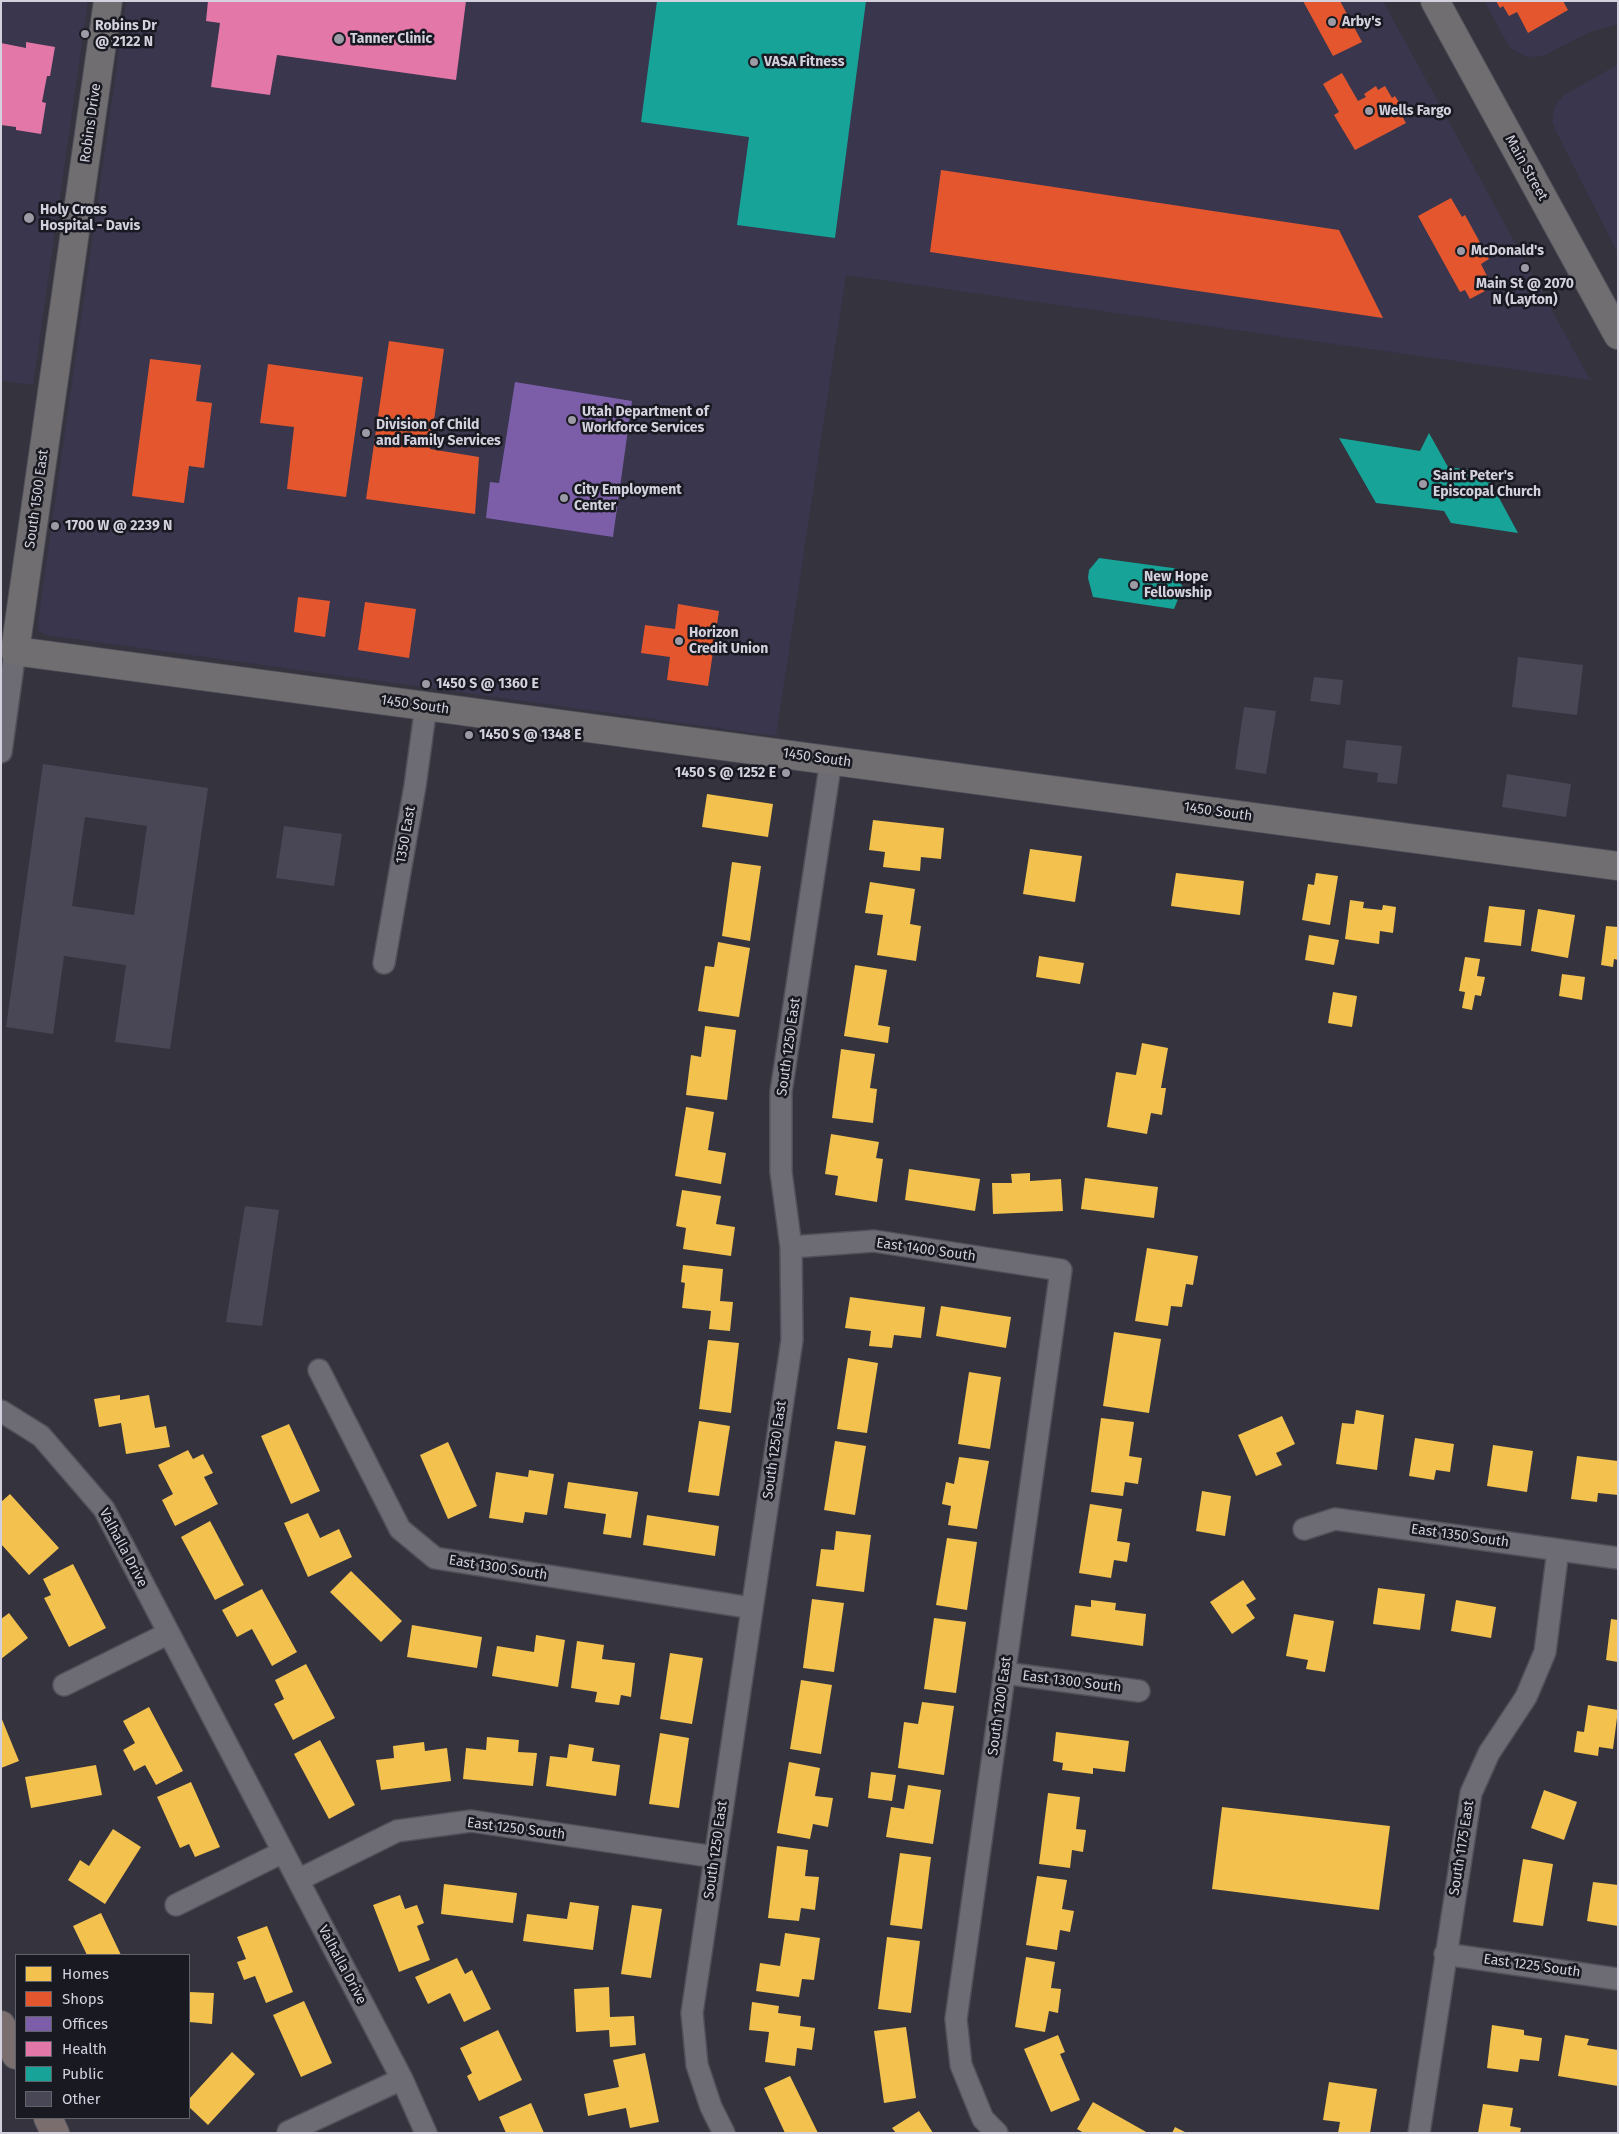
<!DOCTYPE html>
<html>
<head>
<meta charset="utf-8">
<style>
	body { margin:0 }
	#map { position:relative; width:1619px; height:2134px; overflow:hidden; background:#34333e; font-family:"Fira Sans",sans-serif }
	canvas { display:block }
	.frame { position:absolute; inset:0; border:2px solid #d2d1dd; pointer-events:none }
	.legend { position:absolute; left:15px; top:1954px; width:175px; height:165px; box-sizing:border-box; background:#191921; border:1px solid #63636c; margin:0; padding:6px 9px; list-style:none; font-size:15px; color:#d2d1dd }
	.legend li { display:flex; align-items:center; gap:10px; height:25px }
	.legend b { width:25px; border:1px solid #63636c }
</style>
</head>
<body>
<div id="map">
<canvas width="1619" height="2134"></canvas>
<div class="frame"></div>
<ul class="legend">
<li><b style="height:14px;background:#f2c14e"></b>Homes</li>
<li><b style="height:14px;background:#e4572e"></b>Shops</li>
<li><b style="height:14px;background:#7b5ea7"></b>Offices</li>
<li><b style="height:14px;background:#e377a8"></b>Health</li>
<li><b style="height:14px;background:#17a398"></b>Public</li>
<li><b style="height:14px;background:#494756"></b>Other</li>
</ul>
</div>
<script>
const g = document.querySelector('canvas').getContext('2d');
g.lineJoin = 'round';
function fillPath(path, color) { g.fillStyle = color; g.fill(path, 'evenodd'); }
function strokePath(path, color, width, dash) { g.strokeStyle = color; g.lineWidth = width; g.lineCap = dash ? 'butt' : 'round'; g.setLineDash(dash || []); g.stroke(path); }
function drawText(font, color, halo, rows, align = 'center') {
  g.font = font + ' "Fira Sans",sans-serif'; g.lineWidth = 5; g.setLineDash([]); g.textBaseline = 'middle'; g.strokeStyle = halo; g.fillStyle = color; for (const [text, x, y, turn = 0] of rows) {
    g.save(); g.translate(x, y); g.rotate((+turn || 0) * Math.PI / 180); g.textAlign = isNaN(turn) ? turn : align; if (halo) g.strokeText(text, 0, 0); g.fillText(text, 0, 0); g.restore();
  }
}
const built = new Path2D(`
	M 1,1 L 88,1 L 33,385 L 1,381 Z
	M 126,1 L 1383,1 L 1590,380 L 846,275 L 776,736 L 46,635 L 39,631 L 38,622 Z
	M 1484,1 L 1618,1 L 1618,24 L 1590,32 L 1543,56 L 1526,57 L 1510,48 Z
	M 1618,64 L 1618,254 L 1555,129 L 1552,121 L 1555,106 L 1563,96 Z`);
const homes = new Path2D(`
	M 707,794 L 773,804 L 768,837 L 702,827 Z
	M 873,820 L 944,828 L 941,859 L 921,857 L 920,871 L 883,867 L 885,852 L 869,850 Z
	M 1030,849 L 1082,856 L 1075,902 L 1023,894 Z
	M 732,862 L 761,866 L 750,941 L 722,936 Z
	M 1176,873 L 1244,881 L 1240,915 L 1171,906 Z
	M 1316,873 L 1338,876 L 1330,925 L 1302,920 L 1308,884 L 1314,885 Z
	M 870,882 L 915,889 L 910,924 L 921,926 L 916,961 L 877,955 L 883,915 L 865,913 Z
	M 1350,900 L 1364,902 L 1363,908 L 1382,910 L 1383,905 L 1396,907 L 1393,933 L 1380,931 L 1379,944 L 1345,939 Z
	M 1489,906 L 1525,910 L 1521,946 L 1484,942 Z
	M 1538,909 L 1575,915 L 1568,958 L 1531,951 Z
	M 1606,926 L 1618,927 L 1618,960 L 1614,959 L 1613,967 L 1601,965 Z
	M 1309,935 L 1339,940 L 1334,965 L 1305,960 Z
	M 718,942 L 750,948 L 739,1017 L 698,1011 L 705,966 L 714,967 Z
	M 1039,956 L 1084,963 L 1080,984 L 1036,977 Z
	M 1465,957 L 1480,959 L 1477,976 L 1485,977 L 1481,996 L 1475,995 L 1472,1010 L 1462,1008 L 1465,992 L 1459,991 Z
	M 855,965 L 887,970 L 878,1025 L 890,1027 L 888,1043 L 844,1036 Z
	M 1562,974 L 1585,977 L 1582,1000 L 1559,996 Z
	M 1333,992 L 1357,996 L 1352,1027 L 1328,1023 Z
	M 705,1026 L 736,1030 L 727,1100 L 686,1095 L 691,1055 L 701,1057 Z
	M 1142,1043 L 1168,1048 L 1161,1088 L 1166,1088 L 1162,1115 L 1151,1113 L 1147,1134 L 1107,1127 L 1116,1072 L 1136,1075 Z
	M 841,1049 L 875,1054 L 870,1088 L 877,1089 L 873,1123 L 832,1118 Z
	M 686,1107 L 714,1112 L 708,1150 L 726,1153 L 721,1184 L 675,1176 Z
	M 831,1134 L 879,1142 L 876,1158 L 883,1159 L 877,1202 L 835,1195 L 838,1176 L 825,1174 Z
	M 909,1169 L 980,1179 L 975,1211 L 905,1200 Z
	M 1030,1173 L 1030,1181 L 1061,1179 L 1063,1211 L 993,1214 L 992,1183 L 1012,1183 L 1011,1174 Z
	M 1085,1178 L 1158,1187 L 1154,1218 L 1081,1209 Z
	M 682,1190 L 721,1196 L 716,1224 L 735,1227 L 731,1256 L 683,1249 L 686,1228 L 676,1226 Z
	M 1147,1248 L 1198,1256 L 1193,1285 L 1186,1284 L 1182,1307 L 1171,1306 L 1168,1326 L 1135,1321 Z
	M 683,1265 L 723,1269 L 720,1301 L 733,1302 L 730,1331 L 709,1329 L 711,1311 L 682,1308 L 685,1283 L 681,1282 Z
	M 850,1297 L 925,1307 L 921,1338 L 894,1335 L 892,1348 L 869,1346 L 871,1331 L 845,1328 Z
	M 941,1306 L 1011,1317 L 1006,1348 L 936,1336 Z
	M 1114,1332 L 1161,1339 L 1149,1413 L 1103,1406 Z
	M 708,1340 L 739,1343 L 731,1413 L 699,1409 Z
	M 848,1358 L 878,1363 L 867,1433 L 837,1429 Z
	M 969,1372 L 1001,1377 L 990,1449 L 958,1444 Z
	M 120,1395 L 120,1400 L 149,1395 L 155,1428 L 166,1426 L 170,1447 L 126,1454 L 121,1423 L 99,1427 L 94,1399 Z
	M 1356,1410 L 1384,1415 L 1377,1470 L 1336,1464 L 1342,1423 L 1354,1424 Z
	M 1282,1416 L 1295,1444 L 1276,1453 L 1282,1465 L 1256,1476 L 1238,1435 Z
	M 1101,1418 L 1134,1422 L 1129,1456 L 1142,1458 L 1138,1484 L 1125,1482 L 1123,1496 L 1091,1492 Z
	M 699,1421 L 730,1426 L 719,1496 L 688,1492 Z
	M 289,1424 L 320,1491 L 291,1504 L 261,1436 Z
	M 1415,1438 L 1454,1444 L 1450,1472 L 1436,1470 L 1434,1480 L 1409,1476 Z
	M 835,1441 L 866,1446 L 855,1515 L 824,1510 Z
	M 448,1442 L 477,1506 L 448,1519 L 420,1455 Z
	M 1493,1445 L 1533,1451 L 1527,1492 L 1487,1486 Z
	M 188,1450 L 193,1459 L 203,1454 L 213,1473 L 204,1477 L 218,1504 L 175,1526 L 162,1500 L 173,1494 L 158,1465 Z
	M 1577,1456 L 1618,1461 L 1618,1495 L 1598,1493 L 1597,1502 L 1571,1499 Z
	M 959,1457 L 989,1461 L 977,1529 L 948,1525 L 951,1506 L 942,1504 L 946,1482 L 954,1484 Z
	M 529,1470 L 554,1474 L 547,1515 L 525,1512 L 523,1523 L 489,1518 L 496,1472 L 528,1477 Z
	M 568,1482 L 638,1492 L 631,1538 L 603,1534 L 606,1514 L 564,1508 Z
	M 1202,1491 L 1231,1496 L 1225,1536 L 1196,1531 Z
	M 10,1494 L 59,1548 L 29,1575 L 1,1544 L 1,1502 Z
	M 1090,1504 L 1122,1509 L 1117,1541 L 1130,1543 L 1127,1562 L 1114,1560 L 1111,1578 L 1079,1573 Z
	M 308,1513 L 320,1538 L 339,1529 L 352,1557 L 308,1577 L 284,1523 Z
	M 647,1515 L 719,1526 L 715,1556 L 643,1545 Z
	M 210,1521 L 244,1585 L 215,1600 L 181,1537 Z
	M 836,1531 L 871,1535 L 864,1592 L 816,1586 L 821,1549 L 834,1550 Z
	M 947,1538 L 977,1542 L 967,1610 L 936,1605 Z
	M 73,1564 L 106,1628 L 69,1647 L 44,1598 L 51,1595 L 43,1579 Z
	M 351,1571 L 402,1621 L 381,1642 L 330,1592 Z
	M 1243,1580 L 1256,1599 L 1246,1605 L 1255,1618 L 1232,1634 L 1210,1602 Z
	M 1378,1588 L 1425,1594 L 1420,1630 L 1373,1624 Z
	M 262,1589 L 297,1652 L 272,1666 L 252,1629 L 237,1637 L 222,1610 Z
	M 812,1599 L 844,1603 L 834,1672 L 803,1668 Z
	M 1091,1600 L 1116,1603 L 1115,1610 L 1146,1614 L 1143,1646 L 1071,1636 L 1075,1605 L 1091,1607 Z
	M 1456,1600 L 1496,1607 L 1491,1638 L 1451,1631 Z
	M 9,1613 L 28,1638 L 1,1659 L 1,1619 Z
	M 1294,1614 L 1334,1621 L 1325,1672 L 1306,1669 L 1308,1660 L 1286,1656 Z
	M 934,1618 L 966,1622 L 956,1693 L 924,1689 Z
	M 1611,1619 L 1618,1620 L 1618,1662 L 1606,1660 Z
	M 412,1625 L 482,1637 L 477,1668 L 407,1657 Z
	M 536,1635 L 565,1640 L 558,1687 L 492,1676 L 497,1646 L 534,1652 Z
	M 577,1641 L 604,1645 L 602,1659 L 635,1663 L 631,1697 L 621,1695 L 619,1705 L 595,1702 L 597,1692 L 571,1688 Z
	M 670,1653 L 703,1658 L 692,1724 L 660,1719 Z
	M 306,1664 L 335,1718 L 293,1740 L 274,1704 L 284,1699 L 275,1680 Z
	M 801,1680 L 832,1685 L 821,1754 L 790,1749 Z
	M 922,1702 L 954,1706 L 944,1775 L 898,1768 L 904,1722 L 918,1724 Z
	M 1588,1705 L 1618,1710 L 1613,1749 L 1599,1747 L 1598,1756 L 1574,1752 L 1577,1731 L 1584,1732 Z
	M 149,1707 L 183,1771 L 156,1785 L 145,1765 L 134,1771 L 123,1750 L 135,1743 L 123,1721 Z
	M 1,1717 L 19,1761 L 1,1768 Z
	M 1056,1732 L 1129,1741 L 1125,1772 L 1093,1768 L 1093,1774 L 1062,1770 L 1063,1763 L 1053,1761 Z
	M 660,1733 L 689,1738 L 679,1808 L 649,1804 Z
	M 487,1737 L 519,1740 L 518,1752 L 537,1753 L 533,1786 L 463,1779 L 466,1748 L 486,1750 Z
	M 320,1740 L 355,1805 L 329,1819 L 294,1754 Z
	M 424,1742 L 425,1751 L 447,1748 L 451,1781 L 381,1790 L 376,1760 L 394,1758 L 393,1746 Z
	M 569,1744 L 594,1748 L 592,1761 L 620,1765 L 616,1796 L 546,1786 L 550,1756 L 567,1758 Z
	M 789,1762 L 820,1768 L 815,1796 L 833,1798 L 828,1827 L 813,1824 L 810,1839 L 777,1833 Z
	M 96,1765 L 102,1795 L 31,1808 L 25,1777 Z
	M 871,1772 L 896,1775 L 892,1801 L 868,1798 Z
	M 191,1782 L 220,1847 L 195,1857 L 189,1844 L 180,1848 L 157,1797 Z
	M 908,1785 L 941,1790 L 933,1844 L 886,1837 L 891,1807 L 904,1809 Z
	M 1544,1790 L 1577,1802 L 1564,1840 L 1531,1828 Z
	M 1048,1793 L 1080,1797 L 1076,1829 L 1086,1830 L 1083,1852 L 1072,1850 L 1070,1868 L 1039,1864 Z
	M 1222,1807 L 1390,1826 L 1379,1910 L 1212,1889 Z
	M 113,1829 L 141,1847 L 105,1904 L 68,1880 L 80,1860 L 89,1866 Z
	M 777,1846 L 808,1850 L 805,1876 L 819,1877 L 815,1910 L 801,1908 L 799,1921 L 768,1918 Z
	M 900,1853 L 931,1857 L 922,1929 L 890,1925 Z
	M 1523,1859 L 1553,1864 L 1543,1926 L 1513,1922 Z
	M 1037,1876 L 1067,1880 L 1062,1909 L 1074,1911 L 1070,1932 L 1060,1930 L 1057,1950 L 1026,1945 Z
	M 1593,1882 L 1618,1885 L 1618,1926 L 1587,1921 Z
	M 444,1884 L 517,1893 L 513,1923 L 441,1914 Z
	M 400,1895 L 405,1909 L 417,1905 L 424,1923 L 417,1926 L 430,1960 L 399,1972 L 373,1905 Z
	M 570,1902 L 599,1906 L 593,1950 L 523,1941 L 527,1914 L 567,1919 Z
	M 632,1905 L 662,1909 L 651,1978 L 621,1974 Z
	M 101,1913 L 121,1955 L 87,1955 L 73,1926 Z
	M 267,1926 L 293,1992 L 266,2003 L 255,1976 L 244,1980 L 237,1962 L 246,1959 L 237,1937 Z
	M 785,1933 L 820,1938 L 814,1980 L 802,1979 L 799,1997 L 756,1991 L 760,1963 L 780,1966 Z
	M 887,1937 L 920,1941 L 911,2013 L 878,2009 Z
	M 1026,1957 L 1055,1962 L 1051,1988 L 1061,1989 L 1058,2013 L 1049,2011 L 1045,2032 L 1015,2027 Z
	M 457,1958 L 465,1974 L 472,1970 L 491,2009 L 464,2022 L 450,1993 L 428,2004 L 415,1977 Z
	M 609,1987 L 610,2017 L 634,2016 L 636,2045 L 610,2047 L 609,2030 L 576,2032 L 574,1989 Z
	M 189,1992 L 214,1993 L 212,2024 L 189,2022 Z
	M 304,2001 L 332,2063 L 301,2077 L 273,2015 Z
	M 752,2002 L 779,2006 L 778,2013 L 801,2016 L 800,2026 L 815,2028 L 812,2050 L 797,2048 L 795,2066 L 765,2062 L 769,2032 L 749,2030 Z
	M 1492,2025 L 1524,2030 L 1524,2035 L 1542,2038 L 1539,2061 L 1520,2059 L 1518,2072 L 1487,2068 Z
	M 906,2027 L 916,2098 L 884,2103 L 874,2031 Z
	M 498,2030 L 522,2080 L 479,2101 L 467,2076 L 472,2073 L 460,2048 Z
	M 1058,2035 L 1065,2052 L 1060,2054 L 1080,2100 L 1051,2112 L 1024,2049 Z
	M 1565,2035 L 1589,2039 L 1587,2045 L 1618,2050 L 1618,2086 L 1558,2076 Z
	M 232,2052 L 255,2074 L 208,2125 L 189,2107 L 189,2099 Z
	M 645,2053 L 659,2122 L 630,2128 L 626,2108 L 588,2116 L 584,2094 L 619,2087 L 613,2060 Z
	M 790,2076 L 818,2133 L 785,2133 L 764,2088 Z
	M 1329,2082 L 1377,2089 L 1370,2133 L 1338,2133 L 1340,2122 L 1323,2120 Z
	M 1093,2102 L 1148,2133 L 1084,2133 L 1077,2129 Z
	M 531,2103 L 544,2133 L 506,2133 L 499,2117 Z
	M 1483,2104 L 1513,2108 L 1510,2126 L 1521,2128 L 1520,2133 L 1478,2133 Z
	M 919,2111 L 933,2133 L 896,2133 L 892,2128 Z
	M 1175,2127 L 1187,2133 L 1172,2133 Z`);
const shops = new Path2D(`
	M 1303,1 L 1340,1 L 1362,42 L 1333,56 Z
	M 1496,1 L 1563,1 L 1568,10 L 1528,33 L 1517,12 L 1509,16 L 1503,6 L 1500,8 Z
	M 1342,73 L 1358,101 L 1366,97 L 1364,94 L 1376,86 L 1378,90 L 1385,86 L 1392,98 L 1395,96 L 1403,109 L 1399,111 L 1406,123 L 1355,150 L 1334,115 L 1339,112 L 1323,84 Z
	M 941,170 L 1339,230 L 1383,318 L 930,252 Z
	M 1451,198 L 1462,217 L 1465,215 L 1489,259 L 1481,264 L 1488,278 L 1480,282 L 1485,291 L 1470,299 L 1465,290 L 1460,292 L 1418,216 Z
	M 389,341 L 444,349 L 430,449 L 479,457 L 475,514 L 366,499 Z
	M 150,359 L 201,365 L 196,401 L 212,403 L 204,468 L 189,466 L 184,503 L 132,496 Z
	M 268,364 L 363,377 L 346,497 L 287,489 L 294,427 L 260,423 Z
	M 298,597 L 330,601 L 325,637 L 294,632 Z
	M 365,602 L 416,609 L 409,658 L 358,650 Z
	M 678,604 L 719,611 L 708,686 L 667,680 L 670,657 L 641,653 L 645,625 L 675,629 Z`);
const offices = new Path2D(`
	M 515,382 L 632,401 L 613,537 L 486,518 L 490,482 L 499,483 Z`);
const health = new Path2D(`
	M 208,1 L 466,1 L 456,80 L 277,55 L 270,95 L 211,87 L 220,23 L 206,21 Z
	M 26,42 L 55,47 L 50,76 L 47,76 L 42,102 L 46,103 L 41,134 L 16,130 L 16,127 L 1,125 L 1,43 L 26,48 Z`);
const public = new Path2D(`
	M 657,1 L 866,1 L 835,238 L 737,225 L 749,137 L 641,122 Z
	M 1429,433 L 1448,467 L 1485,472 L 1518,533 L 1451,523 L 1444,511 L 1376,503 L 1339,438 L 1420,451 Z
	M 1099,558 L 1180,569 L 1178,580 L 1183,587 L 1174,609 L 1093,597 L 1088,578 L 1089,570 Z`);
const building = new Path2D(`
	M 1518,657 L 1583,665 L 1577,715 L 1512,707 Z
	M 1314,677 L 1343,680 L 1340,705 L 1310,701 Z
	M 1244,707 L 1276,711 L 1266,774 L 1235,769 Z
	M 1346,740 L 1402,746 L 1397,784 L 1377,782 L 1378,773 L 1343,768 Z
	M 43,764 L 208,788 L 170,1049 L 115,1042 L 126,965 L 64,956 L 53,1034 L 6,1027 ZM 85,817 L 147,826 L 134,915 L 72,906 Z
	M 1507,774 L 1571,784 L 1566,817 L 1502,807 Z
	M 284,826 L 342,834 L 334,886 L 276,878 Z
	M 245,1206 L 279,1210 L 262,1326 L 226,1322 Z`);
const street = new Path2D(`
	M 1,752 L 15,651
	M 384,963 L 415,786 L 426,706
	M 791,1247 L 874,1241 L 1061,1270 L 956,2019 L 961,2065 L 983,2119 L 997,2133
	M 319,1370 L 400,1529 L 435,1558 L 752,1608
	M 1,1411 L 41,1436 L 104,1509 L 402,2079 L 426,2133
	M 1304,1529 L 1335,1519 L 1618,1558
	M 1004,1673 L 1139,1691
	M 64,1685 L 169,1633
	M 298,1880 L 397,1831 L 471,1821 L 715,1857
	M 176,1905 L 283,1852
	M 1445,1954 L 1618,1979
	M 288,2132 L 402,2079
	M 724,2133 L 711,2107 L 697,2065 L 692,2013 L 792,1340 L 791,1247 L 781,1172 L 781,1092 L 831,760
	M 1419,2133 L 1471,1793 L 1489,1753 L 1526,1697 L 1545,1652 L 1558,1550`);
const secondary = new Path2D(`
	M 108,1 L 15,651 L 1618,866
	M 1435,1 L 1618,335`);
const highway = new Path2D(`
	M 1,2025 L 16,2055
	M 48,2118 L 55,2133`);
const markers = [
	[1332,22,5,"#9b9aa5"],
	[85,34,5,"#9b9aa5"],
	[339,39,6,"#9b9aa5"],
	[754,62,5,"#9b9aa5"],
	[1369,111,5,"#9b9aa5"],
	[29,218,6,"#9b9aa5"],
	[1461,251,5,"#9b9aa5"],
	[1525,268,5,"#9b9aa5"],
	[572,420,5,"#9b9aa5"],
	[366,433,5,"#9b9aa5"],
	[1423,484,5,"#9b9aa5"],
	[564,498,5,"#9b9aa5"],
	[55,526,5,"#9b9aa5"],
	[1134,585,5,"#9b9aa5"],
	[679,641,5,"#9b9aa5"],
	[426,684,5,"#9b9aa5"],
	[469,735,5,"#9b9aa5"],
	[786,773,5,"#9b9aa5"]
];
const poiNames = [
	["Arby's",1342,22],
	["Robins Dr",95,26],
	["@ 2122 N",95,42],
	["Tanner Clinic",350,39],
	["VASA Fitness",764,62],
	["Wells Fargo",1379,111],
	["Holy Cross",40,210],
	["Hospital - Davis",40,226],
	["McDonald's",1471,251],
	["Main St @ 2070",1525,284,"center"],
	["N (Layton)",1525,300,"center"],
	["Utah Department of",582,412],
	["Workforce Services",582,428],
	["Division of Child",376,425],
	["and Family Services",376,441],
	["Saint Peter's",1433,476],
	["Episcopal Church",1433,492],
	["City Employment",574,490],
	["Center",574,506],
	["1700 W @ 2239 N",65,526],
	["New Hope",1144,577],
	["Fellowship",1144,593],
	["Horizon",689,633],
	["Credit Union",689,649],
	["1450 S @ 1360 E",436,684],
	["1450 S @ 1348 E",479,735],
	["1450 S @ 1252 E",776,773,"right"]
];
const streetNames = [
	["Robins Drive",91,123,-82],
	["Main Street",1526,168,61],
	["South 1500 East",37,499,-82],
	["1450 South",415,705,8],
	["1450 South",817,758,8],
	["1450 South",1218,812,8],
	["1350 East",406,835,-80],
	["South 1250 East",789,1047,-82],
	["East 1400 South",926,1250,8],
	["South 1250 East",775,1450,-82],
	["East 1350 South",1460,1536,8],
	["Valhalla Drive",123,1548,62],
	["East 1300 South",498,1568,9],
	["East 1300 South",1072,1682,7],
	["South 1200 East",1000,1706,-82],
	["East 1250 South",516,1829,7],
	["South 1175 East",1462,1848,-81],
	["South 1250 East",716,1850,-82],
	["Valhalla Drive",342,1965,62],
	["East 1225 South",1532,1966,8]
];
fillPath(built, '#39364e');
fillPath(homes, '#f2c14e');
fillPath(shops, '#e4572e');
fillPath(offices, '#7b5ea7');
fillPath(health, '#e377a8');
fillPath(public, '#17a398');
fillPath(building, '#494756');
strokePath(street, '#505059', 24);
strokePath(secondary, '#505059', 30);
strokePath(highway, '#505059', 30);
strokePath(street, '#6d6c74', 21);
strokePath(secondary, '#716e72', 28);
strokePath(highway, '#7a6e6e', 28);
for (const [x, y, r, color] of markers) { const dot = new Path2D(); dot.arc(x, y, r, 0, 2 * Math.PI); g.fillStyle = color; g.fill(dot); strokePath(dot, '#191921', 2); }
drawText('bold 14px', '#d2d1dd', '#191921', poiNames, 'left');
drawText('14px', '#d2d1dd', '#191921', streetNames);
</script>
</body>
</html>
